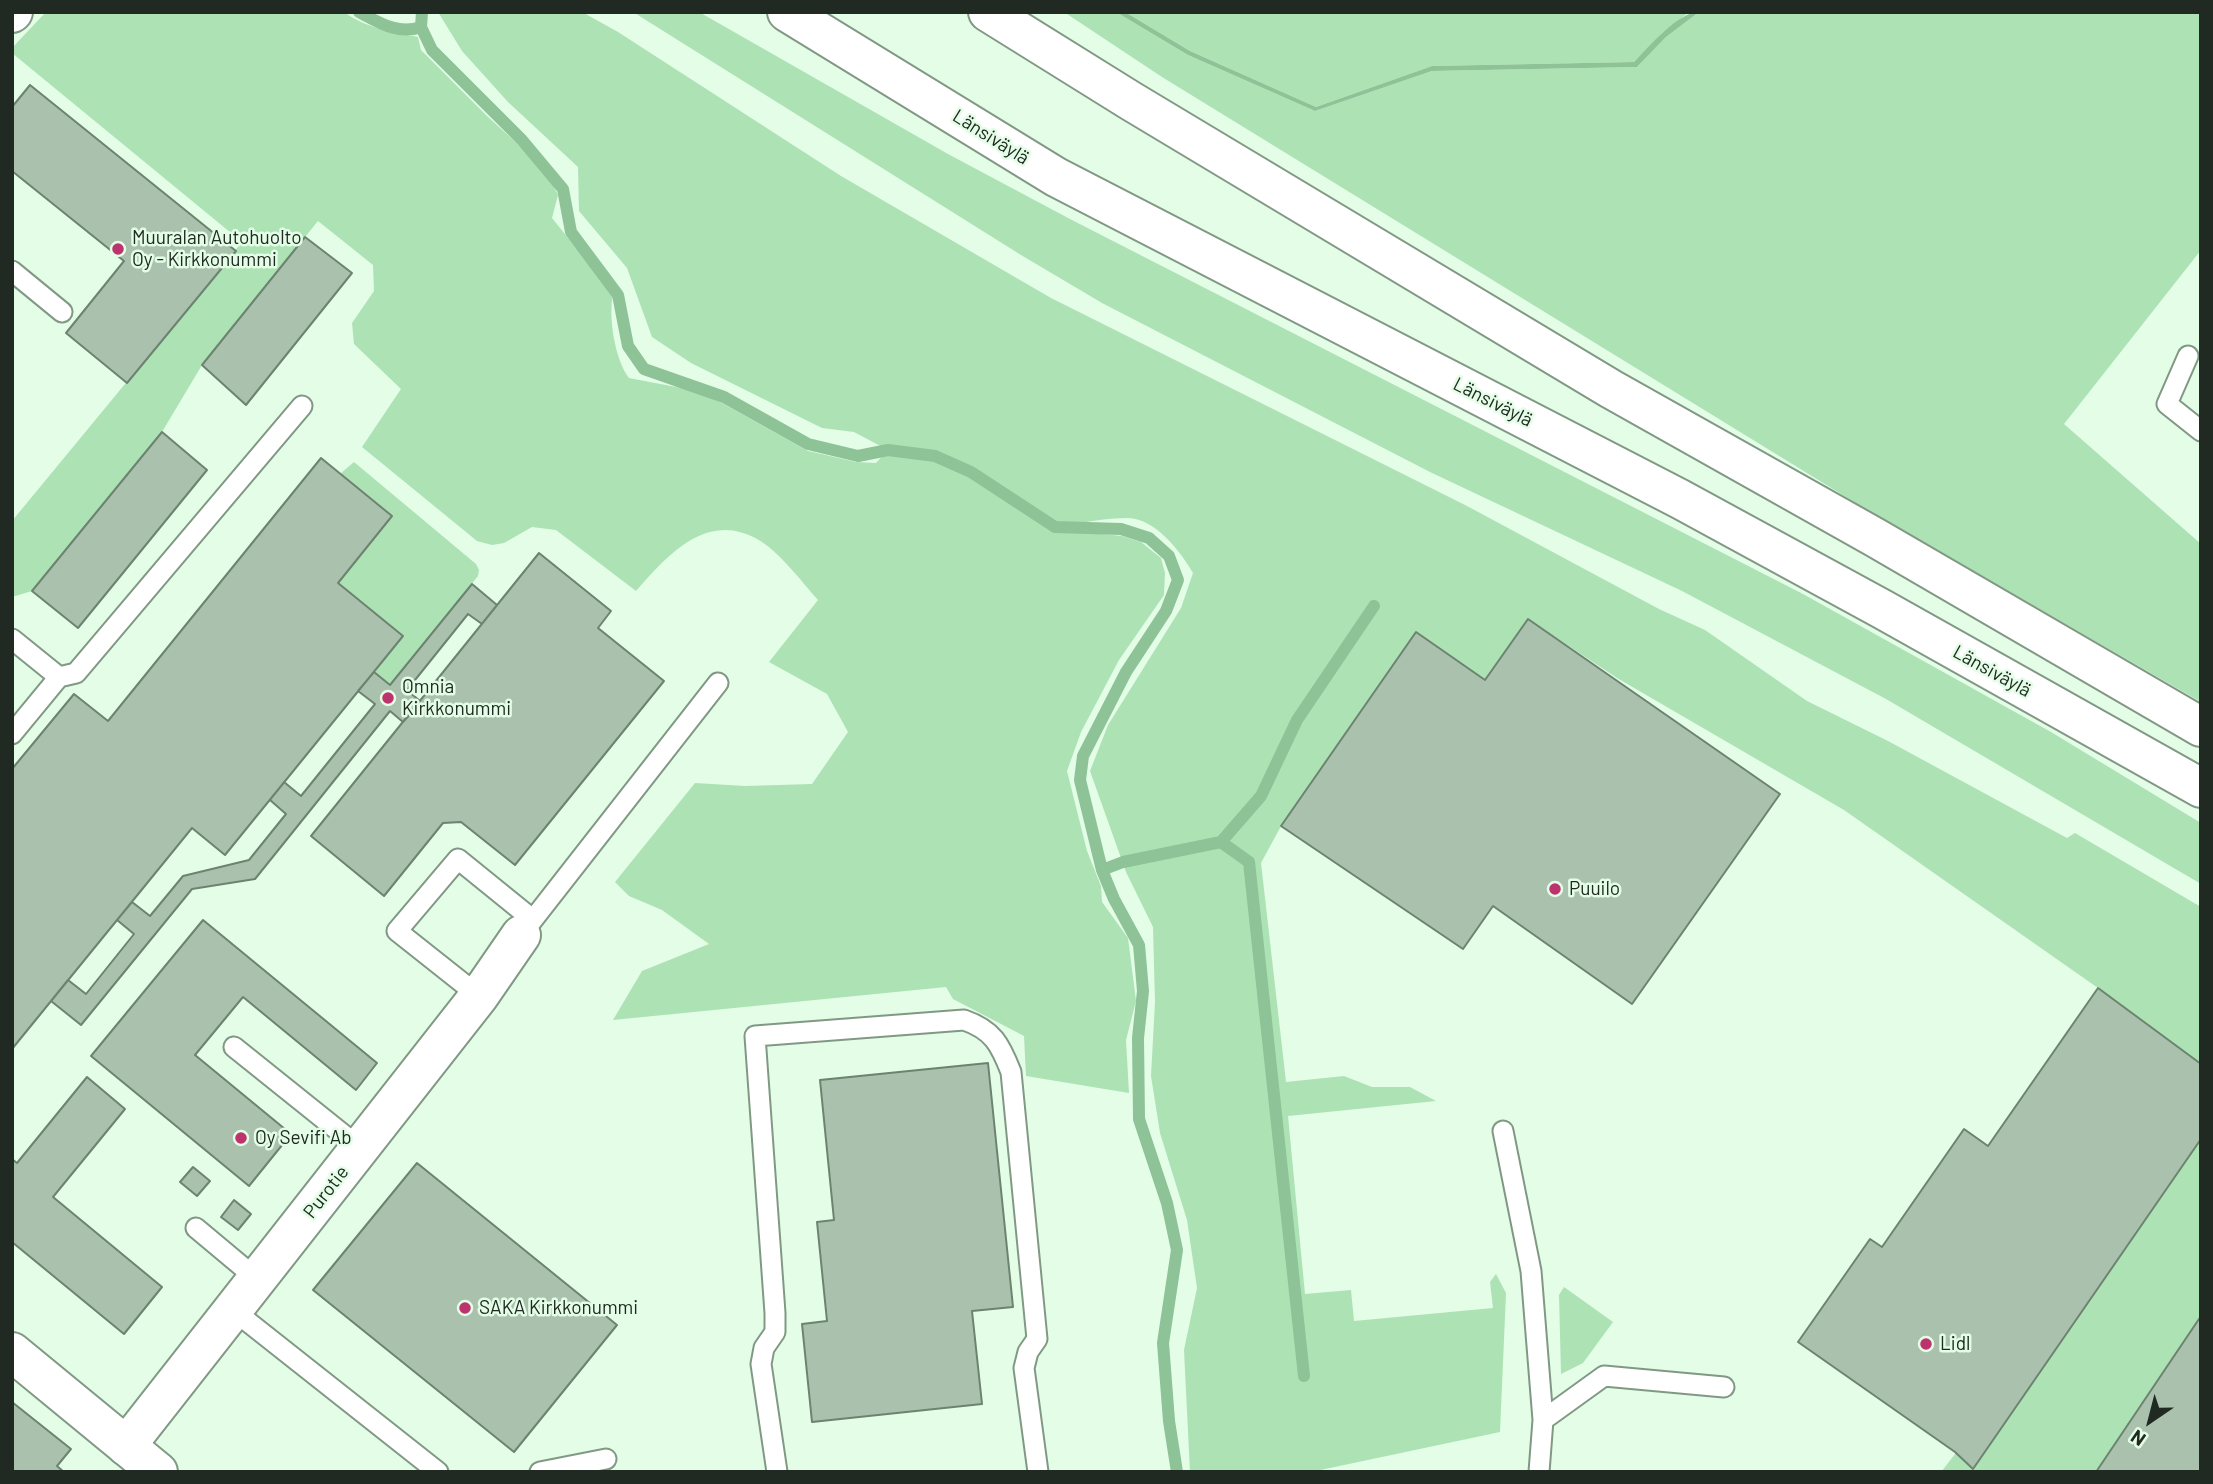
<!DOCTYPE html>
<html>
<head>
<meta charset="utf-8">
<style>
	body { margin:0 }
	#map { position:relative; width:2213px; height:1484px; overflow:hidden; background:#e3fde7; font-family:Barlow,sans-serif }
	canvas { display:block }
	.frame { position:absolute; inset:0; border:14px solid #202a22; pointer-events:none }
	.north { position:absolute; left:2115px; top:1386px; width:70px; height:70px; -webkit-text-stroke:5px #e3fde7; paint-order:stroke; rotate:215deg; font-size:19px; font-weight:700; line-height:28px; text-align:center; color:#202a22 }
	.north::after { content:''; display:block; margin:auto; width:24px; height:32px; background:#202a22; clip-path:polygon(50% 0,100% 100%,50% 72%,0 100%) }
</style>
</head>
<body>
<div id="map">
<canvas width="2213" height="1484"></canvas>
<div class="frame"></div>
<div class="north">N</div>
</div>
<script>
const g = document.querySelector('canvas').getContext('2d');
g.lineJoin = 'round';
function fillPath(path, color) { g.fillStyle = color; g.fill(path, 'evenodd'); }
function strokePath(path, color, width, dash) { g.strokeStyle = color; g.lineWidth = width; g.lineCap = dash ? 'butt' : 'round'; g.setLineDash(dash || []); g.stroke(path); }
function drawText(font, color, halo, rows, align = 'center') {
  g.font = font + ' Barlow,sans-serif'; g.lineWidth = 5; g.setLineDash([]); g.textBaseline = 'middle'; g.strokeStyle = halo; g.fillStyle = color; for (const [text, x, y, turn = 0] of rows) {
    g.save(); g.translate(x, y); g.rotate((+turn || 0) * Math.PI / 180); g.textAlign = isNaN(turn) ? turn : align; if (halo) g.strokeText(text, 0, 0); g.fillText(text, 0, 0); g.restore();
  }
}
const green = new Path2D(`
	M 46,12 L 344,12 C 365,28 394,32 418,37 L 421,50 L 487,116 L 545,169 L 558,195 L 552,218 L 613,294 C 608,317 615,360 629,378 L 692,390 L 722,403 L 808,451 L 856,462 L 876,463 L 888,450 L 854,432 L 822,428 L 691,363 L 652,337 L 627,268 L 579,211 L 578,167 L 508,102 L 462,51 L 438,12 L 582,12 L 618,32 L 841,176 L 1051,298 L 1467,506 L 1659,609 L 1705,630 L 1807,701 L 1888,741 L 2067,838 L 2075,833 L 2201,907 L 2201,1064 L 2098,988 L 1844,810 L 1617,678 L 1528,619 L 1485,680 L 1416,632 L 1281,826 L 1261,863 L 1286,1082 L 1344,1076 L 1372,1087 L 1410,1087 L 1436,1101 L 1288,1116 L 1305,1294 L 1351,1290 L 1354,1321 L 1493,1308 L 1490,1282 L 1496,1274 L 1506,1293 L 1500,1432 L 1311,1472 L 1190,1472 L 1184,1350 L 1197,1288 L 1187,1220 L 1160,1133 L 1151,1076 L 1155,1002 L 1153,927 L 1126,872 L 1090,771 L 1108,725 L 1181,608 L 1193,573 C 1180,551 1156,519 1128,518 C 1106,518 1079,523 1057,527 L 1081,532 L 1122,536 L 1141,542 L 1161,558 L 1165,573 L 1164,595 L 1119,660 L 1081,732 L 1067,771 L 1087,851 L 1101,886 L 1102,902 L 1128,938 L 1136,1001 L 1126,1040 L 1129,1093 L 1026,1076 L 1024,1036 L 953,999 L 946,987 L 613,1020 L 642,971 L 709,944 L 662,910 L 629,896 L 615,882 L 695,783 L 745,786 L 812,784 L 848,732 L 827,694 L 769,662 L 818,600 C 801,581 779,551 757,539 C 706,510 666,557 636,591 L 556,530 L 532,527 L 504,543 L 492,545 L 477,541 L 362,447 L 401,389 L 354,344 L 352,323 L 374,291 L 373,265 L 318,221 L 202,365 L 162,432 L 32,591 L 12,597 L 12,521 L 242,242 L 12,53 L 12,48 Z
	M 633,12 L 699,12 L 948,154 L 1070,219 L 1803,594 L 2051,732 L 2201,823 L 2201,884 L 1886,699 L 1682,591 L 1430,472 L 1102,303 L 1021,255 Z
	M 1064,12 L 1116,12 L 1188,55 L 1315,111 L 1432,71 L 1637,67 L 1666,37 L 1699,12 L 2201,12 L 2201,250 L 2064,424 L 2201,544 L 2201,702 L 1859,505 L 1162,77 Z
	M 1125,12 L 1689,12 L 1663,33 L 1634,62 L 1432,66 L 1316,107 L 1190,51 Z
	M 354,462 L 476,564 L 479,570 L 478,576 L 390,685 L 374,672 L 403,636 L 338,583 L 392,516 L 340,474 Z
	M 2201,1139 L 2201,1316 L 2096,1472 L 1941,1472 Z
	M 1564,1287 L 1613,1322 L 1583,1363 L 1561,1374 L 1559,1295 Z`);
const water = new Path2D(`
	M 1116,12 L 1125,12 L 1190,51 L 1316,107 L 1432,66 L 1634,62 C 1649,47 1678,12 1699,12 L 1666,37 L 1637,67 L 1432,71 L 1315,111 L 1188,55 Z`);
const stream = new Path2D(`
	M 359,12 C 380,23 398,35 421,27
	M 422,12 L 421,27 L 432,50 L 522,140 L 563,189 L 571,232 L 618,295 L 628,346 L 644,369 L 724,397 L 808,444 L 858,456 L 888,450 L 935,456 L 971,472 L 1055,527 L 1121,529 L 1149,538 L 1169,556 L 1178,580 L 1166,611 L 1126,672 L 1083,756 L 1080,780 L 1102,870 L 1114,899 L 1139,945 L 1143,991 L 1138,1038 L 1139,1119 L 1167,1203 L 1177,1250 L 1163,1343 L 1169,1421 L 1177,1472
	M 1221,842 L 1249,862 L 1304,1376
	M 1102,870 L 1123,862 L 1221,842 L 1261,796 L 1297,720 L 1374,606`);
const building = new Path2D(`
	M 30,85 L 236,251 L 127,383 L 66,333 L 124,261 L 12,171 L 12,107 Z
	M 305,237 L 352,273 L 246,405 L 202,365 Z
	M 162,432 L 207,470 L 78,628 L 32,591 Z
	M 321,458 L 392,516 L 338,583 L 403,636 L 225,855 L 192,828 L 12,1049 L 12,769 L 74,694 L 108,721 Z
	M 539,553 L 611,611 L 598,628 L 664,681 L 515,865 L 461,822 L 443,823 L 384,896 L 311,836 Z
	M 472,584 L 497,605 L 482,624 L 468,614 L 407,690 L 420,701 L 412,712 L 403,722 L 390,711 L 255,879 L 192,889 L 81,1025 L 51,1001 L 68,980 L 86,994 L 134,934 L 117,920 L 132,902 L 150,916 L 183,876 L 249,860 L 286,814 L 270,800 L 284,782 L 301,796 L 375,704 L 358,691 L 374,672 L 390,685 Z
	M 1528,619 L 1780,794 L 1632,1004 L 1493,906 L 1463,949 L 1281,826 L 1416,632 L 1485,680 Z
	M 203,920 L 377,1063 L 356,1090 L 243,997 L 195,1055 L 291,1134 L 249,1186 L 91,1056 Z
	M 2098,988 L 2201,1064 L 2201,1139 L 1973,1469 L 1955,1452 L 1798,1342 L 1870,1239 L 1882,1247 L 1964,1129 L 1988,1146 Z
	M 988,1063 L 1013,1307 L 972,1311 L 982,1404 L 812,1422 L 802,1324 L 827,1321 L 817,1222 L 834,1220 L 820,1080 Z
	M 87,1077 L 125,1109 L 53,1197 L 162,1287 L 124,1334 L 12,1242 L 12,1159 L 17,1163 Z
	M 417,1163 L 617,1325 L 514,1452 L 313,1290 Z
	M 193,1167 L 210,1181 L 197,1196 L 180,1182 Z
	M 234,1200 L 251,1214 L 238,1230 L 221,1217 Z
	M 2201,1316 L 2201,1472 L 2096,1472 Z
	M 12,1402 L 71,1449 L 57,1466 L 64,1472 L 12,1472 Z`);
const service = new Path2D(`
	M 12,271 L 62,312
	M 2188,356 L 2167,404 L 2201,431
	M 12,639 L 59,677 L 12,734
	M 59,677 L 76,673 L 302,406
	M 521,935 L 718,683
	M 479,996 L 397,931 L 458,859 L 532,919
	M 234,1047 L 360,1148
	M 1503,1131 L 1531,1271 L 1543,1420
	M 196,1228 L 257,1279
	M 233,1310 L 438,1472
	M 540,1472 L 606,1459
	M 777,1472 L 761,1364 L 764,1348 L 775,1332 L 775,1313 L 755,1036 L 964,1020 C 993,1030 1000,1044 1011,1072 L 1037,1339 L 1028,1352 L 1024,1368 L 1038,1472
	M 1539,1472 L 1543,1420 L 1604,1376 L 1724,1387`);
const minor = new Path2D(`
	M 12,13 L 13,12
	M 126,1446 L 479,996 L 521,935`);
const tertiary = new Path2D(`
	M 12,1352 L 158,1472`);
const primary = new Path2D(`
	M 787,12 L 1056,177 L 1680,499 L 1882,609 L 2201,788
	M 988,12 L 1131,101 L 1611,389 L 1876,538 L 2201,727`);
const markers = [
	[118,249,7,"#bd336e"],
	[388,698,7,"#bd336e"],
	[1555,889,7,"#bd336e"],
	[241,1138,7,"#bd336e"],
	[465,1308,7,"#bd336e"],
	[1926,1344,7,"#bd336e"]
];
const streetNames = [
	["Länsiväylä",991,137,32],
	["Länsiväylä",1493,402,27],
	["Länsiväylä",1992,671,29],
	["Purotie",326,1192,-52]
];
const poiNames = [
	["Muuralan Autohuolto",132,238],
	["Oy - Kirkkonummi",132,260],
	["Omnia",402,687],
	["Kirkkonummi",402,709],
	["Puuilo",1569,889],
	["Oy Sevifi Ab",255,1138],
	["SAKA Kirkkonummi",479,1308],
	["Lidl",1940,1344]
];
fillPath(green, '#ade2b5');
fillPath(water, '#8ec297');
strokePath(stream, '#8ec297', 12);
fillPath(building, '#aac2ad');
strokePath(building, '#6c836f', 2);
strokePath(service, '#819984', 23);
strokePath(minor, '#819984', 42);
strokePath(tertiary, '#819984', 42);
strokePath(primary, '#819984', 42);
strokePath(service, '#fff', 19);
strokePath(minor, '#fff', 38);
strokePath(tertiary, '#fff', 38);
strokePath(primary, '#fff', 38);
for (const [x, y, r, color] of markers) { const dot = new Path2D(); dot.arc(x, y, r, 0, 2 * Math.PI); g.fillStyle = color; g.fill(dot); strokePath(dot, '#e3fde7', 2.5); }
drawText('19px', '#202a22', '#e3fde7', streetNames);
drawText('19px', '#202a22', '#e3fde7', poiNames, 'left');
</script>
</body>
</html>
